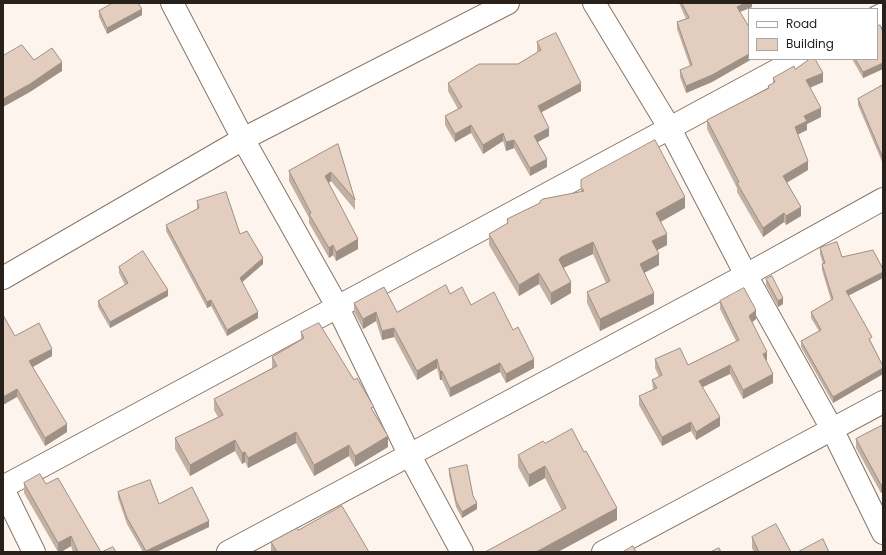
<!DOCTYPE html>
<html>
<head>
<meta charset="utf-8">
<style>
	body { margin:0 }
	#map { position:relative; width:886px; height:555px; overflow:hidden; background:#fdf4ee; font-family:Poppins,sans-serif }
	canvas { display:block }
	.frame { position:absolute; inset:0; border:4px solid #28211b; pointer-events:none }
	.legend { position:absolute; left:748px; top:8px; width:130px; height:52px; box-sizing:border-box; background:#fff; border:1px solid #a9a6a4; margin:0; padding:5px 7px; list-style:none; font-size:12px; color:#28211b }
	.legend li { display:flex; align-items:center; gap:8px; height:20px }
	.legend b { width:20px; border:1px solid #a9a6a4 }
</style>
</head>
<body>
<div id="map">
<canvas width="886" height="555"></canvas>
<div class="frame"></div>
<ul class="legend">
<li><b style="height:5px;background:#fff"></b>Road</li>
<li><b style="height:11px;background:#e2cdbe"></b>Building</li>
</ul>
</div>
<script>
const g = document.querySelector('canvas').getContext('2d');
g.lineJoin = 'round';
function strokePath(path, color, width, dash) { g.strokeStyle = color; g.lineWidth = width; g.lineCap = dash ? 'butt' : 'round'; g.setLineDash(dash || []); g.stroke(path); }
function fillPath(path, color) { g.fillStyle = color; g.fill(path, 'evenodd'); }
const street = new Path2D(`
	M 172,3 L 243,139 L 337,306 L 410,456 L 462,552
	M 594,3 L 669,127 L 746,275 L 832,429 L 883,533
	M 877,17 L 883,14
	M 3,278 L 243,139 L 508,3
	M 3,487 L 798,59
	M 3,489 L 34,552
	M 228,552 L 746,275 L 883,199
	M 603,552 L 883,402`);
const wall = new Path2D(`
	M 679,3 L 752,3 L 752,7 L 740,12 L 749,59 L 752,59 L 712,82 L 686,93 L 680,77 L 680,70 L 690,66 L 677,29 L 677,22 L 686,19 Z
	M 99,11 L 142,15 L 107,34 L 99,17 Z
	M 883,32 L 883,69 L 863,78 L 852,59 L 877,59 Z
	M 537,42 L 581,91 L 542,112 L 549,136 L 538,142 L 547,167 L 530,176 L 514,148 L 506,151 L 503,141 L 483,154 L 471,133 L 455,142 L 445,125 L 445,116 L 458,109 L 448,91 L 448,83 L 518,64 L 538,52 L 537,51 Z
	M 795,69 L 823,82 L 810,88 L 821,117 L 807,124 L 807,130 L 798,134 L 808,170 L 787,182 L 801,216 L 786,225 L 784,222 L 763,237 L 737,192 L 737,188 L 707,129 L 707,120 L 768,89 L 768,86 L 773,83 L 773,78 Z
	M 883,85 L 883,164 L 858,105 L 858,99 Z
	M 338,144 L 355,200 L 355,210 L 331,181 L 329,183 L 358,249 L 336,261 L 333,255 L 329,258 L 309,223 L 309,218 L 289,181 L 289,171 Z
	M 581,180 L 685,208 L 661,222 L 667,245 L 657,250 L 659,265 L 644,273 L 654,304 L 600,331 L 587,303 L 587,292 L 606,283 L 593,254 L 564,267 L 571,293 L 551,305 L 539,284 L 519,296 L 489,245 L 489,234 L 507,224 L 507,219 L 540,203 L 540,201 L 581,192 Z
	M 197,201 L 240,234 L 263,264 L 242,282 L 258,318 L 227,336 L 211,306 L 207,308 L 166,231 L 166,225 L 197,209 Z
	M 820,248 L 842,257 L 883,269 L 883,278 L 848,295 L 883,366 L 883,374 L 833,403 L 801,347 L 801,341 L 819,331 L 811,318 L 811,312 L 831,300 L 822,270 L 822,264 L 823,264 L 820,254 Z
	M 119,267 L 168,296 L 110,328 L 98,307 L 98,301 L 125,285 L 119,273 Z
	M 766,279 L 783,304 L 778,307 L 766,285 Z
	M 450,294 L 471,305 L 513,330 L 534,368 L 506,383 L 500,372 L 450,397 L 442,380 L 440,380 L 437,368 L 417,380 L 394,337 L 382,340 L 376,321 L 363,329 L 354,312 L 354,303 L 397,312 Z
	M 720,301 L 756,319 L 752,322 L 767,360 L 766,361 L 773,383 L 743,399 L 730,374 L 702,387 L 720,426 L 696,440 L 691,431 L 662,446 L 639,405 L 639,396 L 653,390 L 652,380 L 659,377 L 655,368 L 655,359 L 688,365 L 736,341 L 720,309 Z
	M 301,332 L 374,412 L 388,447 L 355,467 L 349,456 L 314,476 L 296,443 L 248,468 L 245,462 L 242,464 L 235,451 L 190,476 L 175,449 L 175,438 L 218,417 L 214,410 L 214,399 L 272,368 L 272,357 L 301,340 Z
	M 15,336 L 52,356 L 33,367 L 67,432 L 45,446 L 17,397 Z
	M 883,425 L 881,493 L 856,448 L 856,439 Z
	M 545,443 L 617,520 L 562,511 L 545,478 L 529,487 L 518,467 L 518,455 Z
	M 449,469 L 477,509 L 462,518 L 456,507 L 449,475 Z
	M 24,483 L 46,484 L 101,552 L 73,552 L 71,546 L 61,552 L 58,552 L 24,493 Z
	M 118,492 L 159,504 L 209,527 L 156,552 L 143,552 L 127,524 L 118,498 Z
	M 298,530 L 369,552 L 271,552 L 271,542 Z
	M 752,537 L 791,552 L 754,552 L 752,548 Z`);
const shadedWall = new Path2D(`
	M 745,3 L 752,3 L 752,7 L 737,13 L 737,7 Z
	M 142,9 L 142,15 L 107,34 L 107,28 Z
	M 749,54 L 749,59 L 752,59 L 712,82 L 686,93 L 686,86 Z
	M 62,62 L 62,71 L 30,92 L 3,107 L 3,99 Z
	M 883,63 L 883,69 L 863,78 L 863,72 Z
	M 823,73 L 823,82 L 806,89 L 806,80 Z
	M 581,83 L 581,91 L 538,114 L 538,106 Z
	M 821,108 L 821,117 L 807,124 L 807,130 L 795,136 L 795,127 L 804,116 Z
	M 471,125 L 471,133 L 455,142 L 455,134 Z
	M 549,128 L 549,136 L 534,144 L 534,136 Z
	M 503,133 L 503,141 L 483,154 L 483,145 Z
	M 514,140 L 514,148 L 506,151 L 506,142 Z
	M 547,159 L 547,167 L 530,176 L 530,168 Z
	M 808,161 L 808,170 L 783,185 L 783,176 Z
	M 331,172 L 331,181 L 325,185 L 325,176 Z
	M 685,197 L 685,208 L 656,224 L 656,213 Z
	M 801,207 L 801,216 L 786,225 L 786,216 Z
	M 784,213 L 784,222 L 763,237 L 763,228 Z
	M 667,234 L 667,245 L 652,253 L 652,241 Z
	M 358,239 L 358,249 L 336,261 L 336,252 Z
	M 593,242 L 593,254 L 561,269 L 559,260 L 561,257 Z
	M 333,245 L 333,255 L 329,258 L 329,248 Z
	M 659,254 L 659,265 L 640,275 L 640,264 Z
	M 263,258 L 263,264 L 240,284 L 240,278 Z
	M 883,272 L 883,278 L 846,297 L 846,291 Z
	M 539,273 L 539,284 L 519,296 L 519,285 Z
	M 571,282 L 571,293 L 551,305 L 551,293 Z
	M 168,290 L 168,296 L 110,328 L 110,322 Z
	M 654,293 L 654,304 L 600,331 L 600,319 Z
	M 783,298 L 783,304 L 778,307 L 778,301 Z
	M 211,300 L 211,306 L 207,308 L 207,302 Z
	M 756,310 L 756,319 L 749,325 L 749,316 Z
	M 258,312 L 258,318 L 227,336 L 227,330 Z
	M 376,312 L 376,321 L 363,329 L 363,319 Z
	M 394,328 L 394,337 L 382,340 L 382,331 Z
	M 52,349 L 52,356 L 29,369 L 29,361 Z
	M 767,352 L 767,360 L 763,363 L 763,354 Z
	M 437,359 L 437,368 L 417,380 L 417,371 Z
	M 534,359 L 534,368 L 506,383 L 506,374 Z
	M 500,363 L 500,372 L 450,397 L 450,388 Z
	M 730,365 L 730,374 L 699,389 L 699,381 Z
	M 883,368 L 883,374 L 833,403 L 833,397 Z
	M 440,371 L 442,371 L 442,380 L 440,380 Z
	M 773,374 L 773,383 L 743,399 L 743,390 Z
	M 17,389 L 17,397 L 3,405 L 3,397 Z
	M 720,417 L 720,426 L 696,440 L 696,432 Z
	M 691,422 L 691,431 L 662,446 L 662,437 Z
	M 67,424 L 67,432 L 45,446 L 45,438 Z
	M 296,432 L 296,443 L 248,468 L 248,458 Z
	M 388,436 L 388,447 L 355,467 L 355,456 Z
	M 235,440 L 235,451 L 190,476 L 190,465 Z
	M 349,445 L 349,456 L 314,476 L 314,465 Z
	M 245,452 L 245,462 L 242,464 L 242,453 Z
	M 545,466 L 545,478 L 529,487 L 529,475 Z
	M 883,484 L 883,492 L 881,493 L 881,485 Z
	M 477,503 L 477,509 L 462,518 L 462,512 Z
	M 617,508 L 617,520 L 558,552 L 536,552 Z
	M 209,521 L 209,527 L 156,552 L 146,552 L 146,551 Z
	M 71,536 L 71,546 L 61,552 L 58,552 L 58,543 Z`);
const building = new Path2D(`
	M 113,3 L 138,3 L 142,9 L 107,28 L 99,11 Z
	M 682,3 L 745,3 L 737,7 L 749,27 L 749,54 L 712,75 L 686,86 L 680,70 L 692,65 L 677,22 L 689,18 Z
	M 880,25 L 883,32 L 883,63 L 863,72 L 855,59 L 877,59 L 877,27 Z
	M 556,33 L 581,83 L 538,106 L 549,128 L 534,136 L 547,159 L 530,168 L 514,140 L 506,142 L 503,133 L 483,145 L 471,125 L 455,134 L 445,116 L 462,107 L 448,83 L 479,64 L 518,64 L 541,50 L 537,42 Z
	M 22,45 L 34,60 L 52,48 L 62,62 L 30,84 L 3,99 L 3,56 Z
	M 810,59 L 815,59 L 823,73 L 806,80 L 821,108 L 804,116 L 807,121 L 795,127 L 808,161 L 783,176 L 801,207 L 786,216 L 784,213 L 763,228 L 737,183 L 739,182 L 707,120 L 769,88 L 768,86 L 775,82 L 773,78 L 794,66 L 795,69 Z
	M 883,85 L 883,158 L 858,99 Z
	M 655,140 L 685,197 L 656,213 L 667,234 L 652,241 L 659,254 L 640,264 L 654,293 L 600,319 L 587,292 L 610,281 L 593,242 L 561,257 L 559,260 L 571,282 L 551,293 L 539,273 L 519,285 L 489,234 L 508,223 L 507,219 L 540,203 L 540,201 L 543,199 L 584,191 L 581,187 L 581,180 Z
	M 338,144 L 355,200 L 331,172 L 325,176 L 358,239 L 336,252 L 333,245 L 329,248 L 309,214 L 311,213 L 289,171 Z
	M 226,192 L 240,234 L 247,231 L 263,258 L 240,278 L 258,312 L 227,330 L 211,300 L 207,302 L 166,225 L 199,208 L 197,201 Z
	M 837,242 L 842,257 L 873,250 L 883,269 L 883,272 L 846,291 L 872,337 L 869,339 L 883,366 L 883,368 L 833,397 L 801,341 L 821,330 L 811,312 L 833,299 L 822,264 L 825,263 L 820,248 Z
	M 143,251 L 168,290 L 110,322 L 98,301 L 128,283 L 119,267 Z
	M 772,276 L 783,298 L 778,301 L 766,279 Z
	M 446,285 L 450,294 L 462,287 L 471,305 L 494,292 L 513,330 L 518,327 L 534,359 L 506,374 L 500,363 L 450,388 L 442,371 L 440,371 L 437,359 L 417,371 L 394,328 L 382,331 L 376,312 L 363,319 L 354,303 L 384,287 L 397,312 Z
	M 744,288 L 756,310 L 749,316 L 767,352 L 763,354 L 773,374 L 743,390 L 730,365 L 699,381 L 720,417 L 696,432 L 691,422 L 662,437 L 639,396 L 657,388 L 652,380 L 662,375 L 655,359 L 680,348 L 688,365 L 739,340 L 720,301 Z
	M 3,315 L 15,336 L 39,323 L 52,349 L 29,361 L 67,424 L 45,438 L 17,389 L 3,397 Z
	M 319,323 L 354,380 L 357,378 L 374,407 L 371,408 L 388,436 L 355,456 L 349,445 L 314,465 L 296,432 L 248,458 L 245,452 L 242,453 L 235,440 L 190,465 L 175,438 L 223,415 L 214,399 L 277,366 L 272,357 L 304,338 L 301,332 Z
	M 883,425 L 883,484 L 881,485 L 856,439 Z
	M 572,429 L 584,452 L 586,451 L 617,508 L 536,552 L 485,552 L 566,508 L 545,466 L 529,475 L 518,455 L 543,441 L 545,443 Z
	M 467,465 L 473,496 L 477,503 L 462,512 L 456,501 L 449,469 Z
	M 40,474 L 46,484 L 58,478 L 101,552 L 78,552 L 71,536 L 58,543 L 24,483 Z
	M 150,480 L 159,504 L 192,487 L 209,521 L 146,551 L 127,518 L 118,492 Z
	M 342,506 L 369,552 L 277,552 L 271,542 L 297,528 L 298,530 Z
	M 776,524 L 791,552 L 759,552 L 752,537 Z
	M 823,539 L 829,552 L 798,552 Z
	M 633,546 L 636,552 L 623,552 Z
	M 113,547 L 116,552 L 102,552 Z
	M 719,548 L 721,552 L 711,552 Z`);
strokePath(street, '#887567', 24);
strokePath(street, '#fff', 22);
fillPath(wall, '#c2b0a3');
fillPath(shadedWall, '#9e9085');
fillPath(building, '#e2cdbe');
strokePath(building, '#9e9085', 1);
</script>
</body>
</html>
